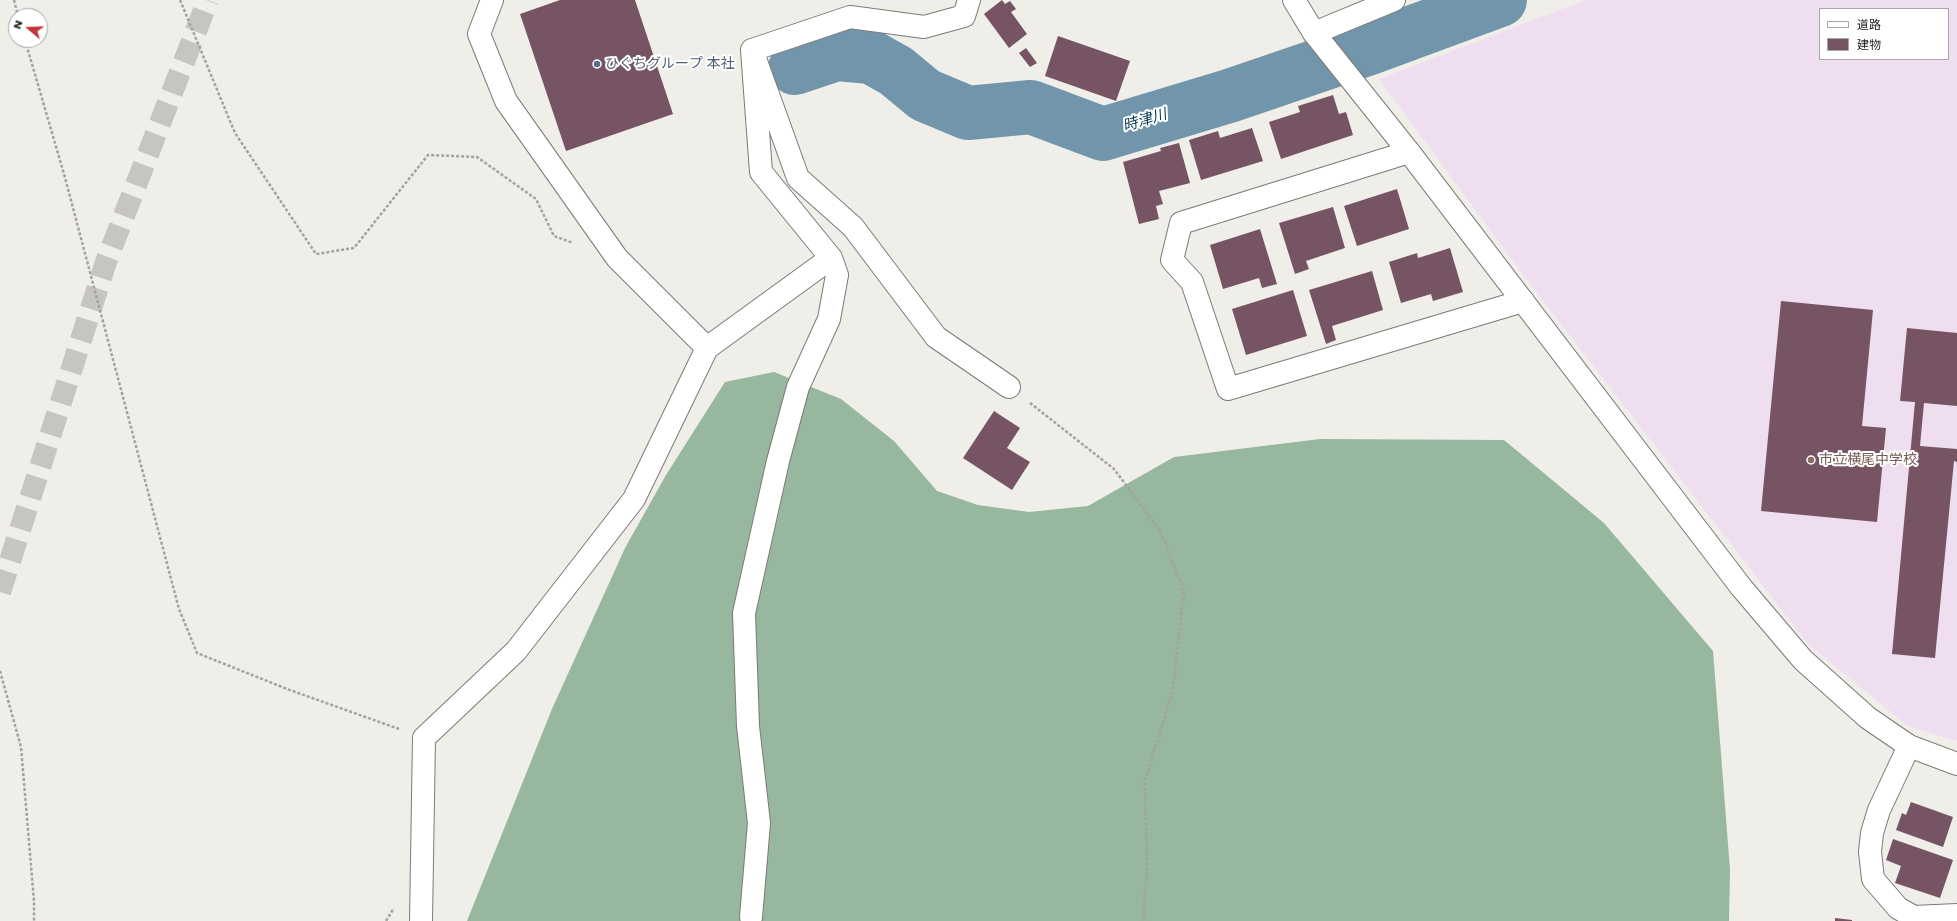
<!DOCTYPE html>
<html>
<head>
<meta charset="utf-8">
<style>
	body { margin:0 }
	#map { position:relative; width:1957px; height:921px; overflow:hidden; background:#f0eee9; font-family:Poppins,"Noto Sans JP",sans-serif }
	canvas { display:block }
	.legend { position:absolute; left:1819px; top:8px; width:130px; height:52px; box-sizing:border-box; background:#fff; border:1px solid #a7a7a6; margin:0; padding:5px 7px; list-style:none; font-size:12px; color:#242321 }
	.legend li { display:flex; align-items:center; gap:8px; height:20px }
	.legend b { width:20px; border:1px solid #a7a7a6 }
	.north { position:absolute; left:8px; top:8px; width:40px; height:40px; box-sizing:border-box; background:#fff; border:1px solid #a7a7a6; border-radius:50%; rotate:289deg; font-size:11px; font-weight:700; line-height:16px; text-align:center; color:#242321 }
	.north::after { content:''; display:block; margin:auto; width:14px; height:18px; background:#c3343b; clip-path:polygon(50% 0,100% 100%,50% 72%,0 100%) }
</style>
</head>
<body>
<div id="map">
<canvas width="1957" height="921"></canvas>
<ul class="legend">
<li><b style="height:5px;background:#fff"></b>道路</li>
<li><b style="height:11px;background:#765463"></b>建物</li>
</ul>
<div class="north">N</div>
</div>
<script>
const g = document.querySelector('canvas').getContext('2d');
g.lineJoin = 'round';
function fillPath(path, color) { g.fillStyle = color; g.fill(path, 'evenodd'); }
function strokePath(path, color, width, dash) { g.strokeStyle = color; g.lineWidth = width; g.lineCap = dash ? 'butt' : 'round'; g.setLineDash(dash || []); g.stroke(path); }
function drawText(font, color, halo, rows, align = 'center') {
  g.font = font + ' Poppins,"Noto Sans JP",sans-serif'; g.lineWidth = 4; g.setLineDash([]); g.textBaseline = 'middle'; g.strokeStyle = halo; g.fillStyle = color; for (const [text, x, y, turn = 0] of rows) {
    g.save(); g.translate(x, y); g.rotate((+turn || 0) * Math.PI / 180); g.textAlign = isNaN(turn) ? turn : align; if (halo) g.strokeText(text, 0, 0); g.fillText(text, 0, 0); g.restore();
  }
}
const education = new Path2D(`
	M 1586,0 L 1957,0 L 1957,741 L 1908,726 L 1808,644 L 1524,276 L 1379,79 ZM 1820,9 L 1948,9 L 1948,59 L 1820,59 Z`);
const forest = new Path2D(`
	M 774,372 L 841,399 L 894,441 L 937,491 L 978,505 L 1029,512 L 1088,506 L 1174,457 L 1320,439 L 1504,440 L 1604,523 L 1713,651 L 1730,870 L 1729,921 L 467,921 L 552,709 L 625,548 L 666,475 L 725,382 Z`);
const river = new Path2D(`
	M 795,68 L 837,54 L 871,57 L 896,71 L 925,95 L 968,113 L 1031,107 L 1103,134 L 1229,96 L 1370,48 L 1500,0`);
const building = new Path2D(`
	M 560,0 L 635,0 L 673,114 L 566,151 L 520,14 Z
	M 1002,0 L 1005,4 L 1010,1 L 1016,9 L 1011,12 L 1027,34 L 1009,48 L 984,14 Z
	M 1058,36 L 1130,61 L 1116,101 L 1045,76 Z
	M 1026,48 L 1037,63 L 1030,67 L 1019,53 Z
	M 1333,95 L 1339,114 L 1346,112 L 1353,135 L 1281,159 L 1269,122 L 1300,112 L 1298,106 Z
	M 1252,128 L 1263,161 L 1201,180 L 1189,140 L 1218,131 L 1220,138 Z
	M 1179,143 L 1190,183 L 1159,191 L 1163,204 L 1156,206 L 1159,219 L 1139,224 L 1123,162 L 1161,151 L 1160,148 Z
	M 1397,189 L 1409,229 L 1357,246 L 1344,206 Z
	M 1333,207 L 1345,248 L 1306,261 L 1309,269 L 1295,274 L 1279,223 Z
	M 1260,229 L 1277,284 L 1262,288 L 1259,278 L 1223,289 L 1210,245 Z
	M 1450,248 L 1463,292 L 1433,301 L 1431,294 L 1401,303 L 1389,262 L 1417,253 L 1418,258 Z
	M 1372,271 L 1383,310 L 1332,326 L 1336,340 L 1326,344 L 1309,290 Z
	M 1293,290 L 1307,336 L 1246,355 L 1232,309 Z
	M 1781,301 L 1873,310 L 1862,426 L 1886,428 L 1877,522 L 1761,511 Z
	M 1907,328 L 1957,333 L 1957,406 L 1924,403 L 1920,446 L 1957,449 L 1957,462 L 1954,461 L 1935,658 L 1892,654 L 1915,402 L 1900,401 Z
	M 994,411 L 1020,428 L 1007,448 L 1030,462 L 1012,490 L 963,458 Z
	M 1911,802 L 1953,817 L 1943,847 L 1896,830 L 1902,813 L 1906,815 Z
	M 1893,839 L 1953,860 L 1940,898 L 1895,883 L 1901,866 L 1886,860 Z
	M 1835,918 L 1852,920 L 1852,921 L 1835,921 Z`);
const secondaryTunnel = new Path2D(`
	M 0,592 L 106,262 L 208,0`);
const path = new Path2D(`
	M 14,0 L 18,16
	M 180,0 L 235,133 L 316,254 L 354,248 L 428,155 L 477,157 L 536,199 L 554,236 L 573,243
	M 25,40 L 64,174 L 179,609 L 197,653 L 287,689 L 399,729
	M 1030,403 L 1114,469 L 1159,529 L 1184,590 L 1173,690 L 1145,781 L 1147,870 L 1143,921
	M 0,671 L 21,747 L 34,901 L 34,921
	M 386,921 L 394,908`);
const street = new Path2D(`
	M 492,0 L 479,34 L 506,101 L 617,258 L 707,348
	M 969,0 L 964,16 L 924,27 L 850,17 L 752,50 L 798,178 L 853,227 L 936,337 L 1009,387
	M 1314,33 L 1394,0
	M 1409,152 L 1181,223 L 1172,260 L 1192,282 L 1228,389 L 1523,301
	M 1909,746 L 1879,810 L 1872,833 L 1870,852 L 1873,879 L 1898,908 L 1914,917 L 1957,915
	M 751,917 L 759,823 L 748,726 L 744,613 L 778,461 L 798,387 L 829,319 L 837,275 L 831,258
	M 421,921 L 424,738 L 516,651 L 634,499 L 707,348 L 831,258 L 761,172 L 752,50`);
const secondary = new Path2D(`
	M 1294,0 L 1314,33 L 1409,152 L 1741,587 L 1803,660 L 1868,718 L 1909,746 L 1957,764`);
const markers = [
	[597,64,4,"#5c6f8a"],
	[1811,460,4,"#8d6e63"]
];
const serviceNames = [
	["ひぐちグループ 本社",605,64]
];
const educationNames = [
	["市立横尾中学校",1819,460]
];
const waterNames = [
	["時津川",1145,121,-17]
];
fillPath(education, '#efdef0');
fillPath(forest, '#97b79e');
strokePath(river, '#7195aa', 54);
fillPath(building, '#765463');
strokePath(secondaryTunnel, '#c7c5c1', 22, [22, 11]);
strokePath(street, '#7d7a76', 24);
strokePath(secondary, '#7d7a76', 24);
strokePath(path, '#a3a29e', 2.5, [3, 2]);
strokePath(street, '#fff', 22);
strokePath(secondary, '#fff', 22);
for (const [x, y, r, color] of markers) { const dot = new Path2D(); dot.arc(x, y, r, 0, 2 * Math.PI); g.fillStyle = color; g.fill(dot); strokePath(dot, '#fff', 1.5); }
drawText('14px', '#4e5e75', '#fff', serviceNames, 'left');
drawText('14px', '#785e54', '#fff', educationNames, 'left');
drawText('italic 15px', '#073b51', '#fff', waterNames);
</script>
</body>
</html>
